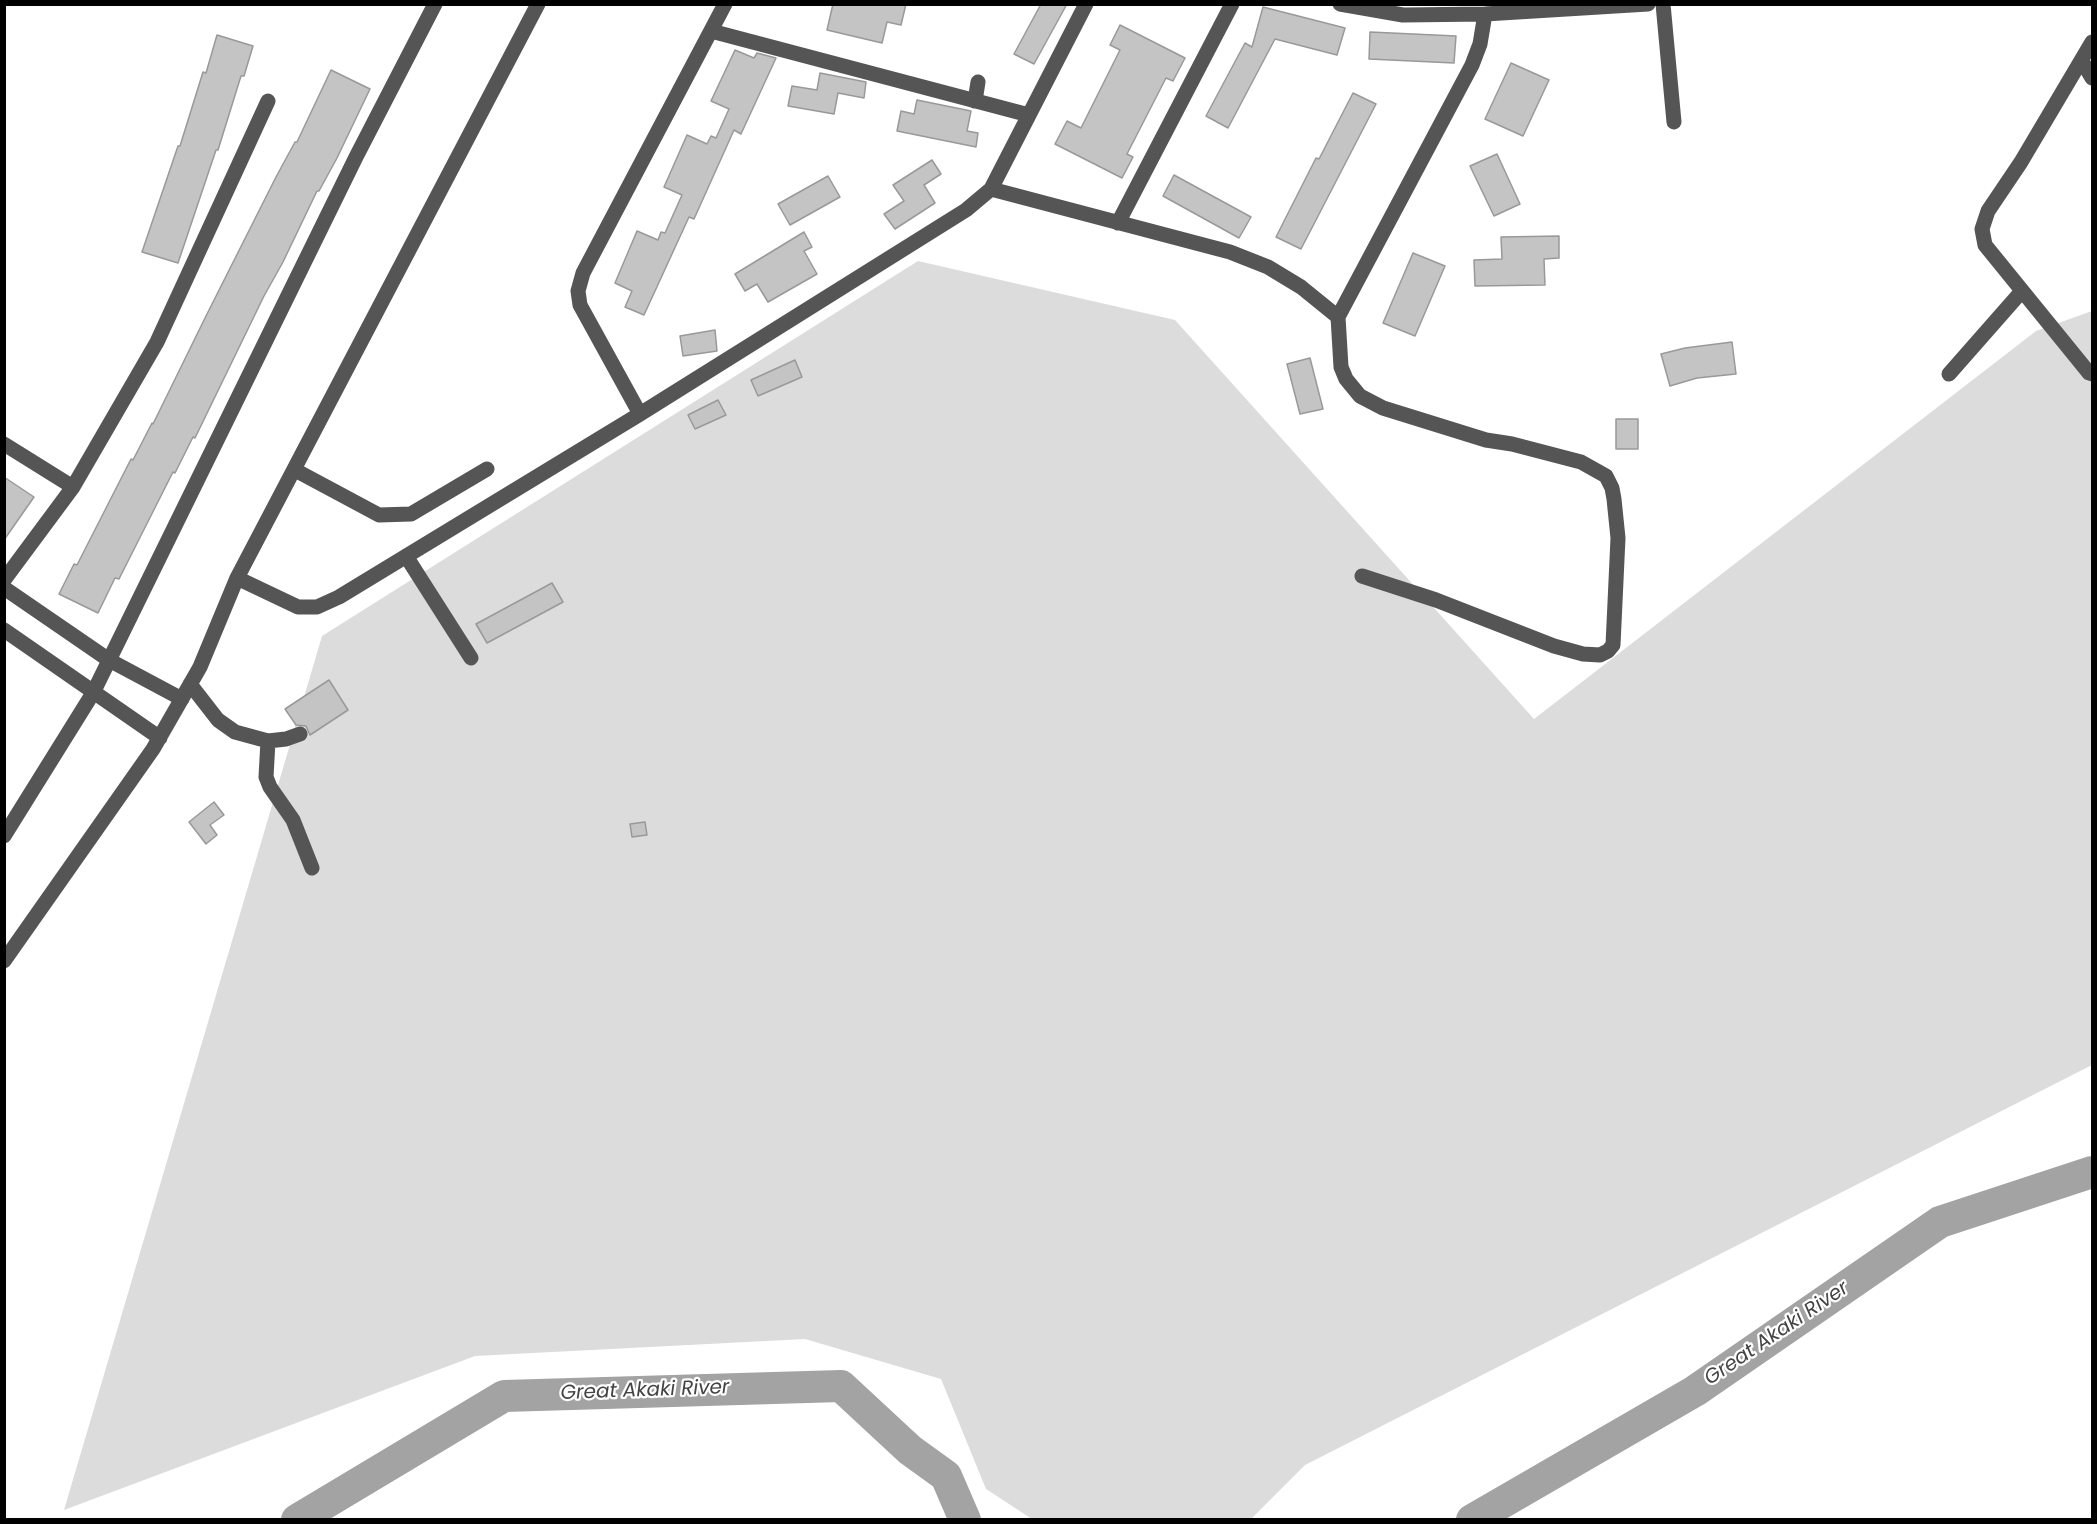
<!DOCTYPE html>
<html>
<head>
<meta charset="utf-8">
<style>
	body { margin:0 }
	#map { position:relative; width:2097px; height:1524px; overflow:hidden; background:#fff; font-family:Poppins,sans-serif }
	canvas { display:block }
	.frame { position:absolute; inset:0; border:6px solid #000; pointer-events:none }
</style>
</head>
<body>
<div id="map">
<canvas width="2097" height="1524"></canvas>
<div class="frame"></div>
</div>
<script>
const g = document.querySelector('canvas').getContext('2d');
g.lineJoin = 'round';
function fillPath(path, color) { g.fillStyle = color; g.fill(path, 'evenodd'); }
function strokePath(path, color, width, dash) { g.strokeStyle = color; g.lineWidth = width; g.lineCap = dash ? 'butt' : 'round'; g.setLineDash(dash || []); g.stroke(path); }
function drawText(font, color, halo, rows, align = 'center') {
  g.font = font + ' Poppins,sans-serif'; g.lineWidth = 4.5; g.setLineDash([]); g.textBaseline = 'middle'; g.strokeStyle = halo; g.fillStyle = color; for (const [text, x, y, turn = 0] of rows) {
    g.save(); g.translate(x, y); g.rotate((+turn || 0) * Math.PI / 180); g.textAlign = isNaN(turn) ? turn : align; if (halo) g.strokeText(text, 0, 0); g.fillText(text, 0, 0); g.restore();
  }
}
const green = new Path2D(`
	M 918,261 L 1175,320 L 1534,719 L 2036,331 L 2092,311 L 2092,1065 L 1305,1465 L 1251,1519 L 1032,1519 L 986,1489 L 941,1379 L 805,1339 L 475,1356 L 64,1510 L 322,636 Z`);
const river = new Path2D(`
	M 297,1520 L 504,1396 L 841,1386 L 910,1450 L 946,1476 L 965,1520
	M 1472,1520 L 1695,1391 L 1940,1222 L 2092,1172`);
const building = new Path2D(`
	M 833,4 L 906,4 L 901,25 L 887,22 L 882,43 L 827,30 Z
	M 1041,4 L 1067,4 L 1034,64 L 1014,54 Z
	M 1263,7 L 1345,28 L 1337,55 L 1275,39 L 1228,128 L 1206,116 L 1245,43 L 1252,47 Z
	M 1120,25 L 1185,58 L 1173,81 L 1166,78 L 1127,154 L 1133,157 L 1122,178 L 1055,144 L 1067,121 L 1081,128 L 1120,50 L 1110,45 Z
	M 1370,32 L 1456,36 L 1454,63 L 1369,59 Z
	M 217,35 L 253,46 L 244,76 L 241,76 L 218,150 L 216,150 L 178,263 L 142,252 L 178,146 L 180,146 L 203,72 L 206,73 Z
	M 735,50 L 754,58 L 757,53 L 776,58 L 741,134 L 734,130 L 694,219 L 689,217 L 644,315 L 625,307 L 632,291 L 615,283 L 637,231 L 658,240 L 661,232 L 665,233 L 682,195 L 664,187 L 687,135 L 707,144 L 711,136 L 716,138 L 729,109 L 711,101 Z
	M 1511,63 L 1549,80 L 1523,136 L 1485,119 Z
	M 331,70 L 370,89 L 337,158 L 319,191 L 317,191 L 283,262 L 264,296 L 195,438 L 193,437 L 175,473 L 173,472 L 119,579 L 115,578 L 98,613 L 59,594 L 74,564 L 77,565 L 131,459 L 133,460 L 152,423 L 153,424 L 206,316 L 276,177 L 295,142 L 297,142 Z
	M 820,73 L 866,82 L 864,98 L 838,93 L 834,114 L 788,106 L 792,86 L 817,90 Z
	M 1353,93 L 1376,104 L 1301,249 L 1276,237 L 1316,158 L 1319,159 Z
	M 917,100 L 971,111 L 967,131 L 978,133 L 976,147 L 897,131 L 901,111 L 914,114 Z
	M 1497,154 L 1520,204 L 1494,216 L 1470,166 Z
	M 932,160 L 941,174 L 924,185 L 935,203 L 895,229 L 884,214 L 904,201 L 893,185 Z
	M 1174,175 L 1251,217 L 1239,238 L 1163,196 Z
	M 828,176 L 840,197 L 790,225 L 778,204 Z
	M 804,232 L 812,247 L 804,251 L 817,274 L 768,302 L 757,284 L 745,291 L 735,274 Z
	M 1559,236 L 1559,258 L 1544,259 L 1545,285 L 1475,286 L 1474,260 L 1502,259 L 1501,237 Z
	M 1413,253 L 1445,266 L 1415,336 L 1383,323 Z
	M 715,330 L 717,351 L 683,356 L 680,336 Z
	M 1732,342 L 1736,374 L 1697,378 L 1670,386 L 1661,354 L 1685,348 Z
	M 1310,358 L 1323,409 L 1300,414 L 1287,364 Z
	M 795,360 L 802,377 L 758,396 L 751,380 Z
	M 718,400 L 726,415 L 695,429 L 688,415 Z
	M 1616,419 L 1638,419 L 1638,449 L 1616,449 Z
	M 4,477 L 34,497 L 4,540 Z
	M 552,583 L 563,602 L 487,643 L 476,624 Z
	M 329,680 L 348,710 L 310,735 L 306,726 L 296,725 L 285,709 Z
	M 214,802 L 224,815 L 210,825 L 217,835 L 206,844 L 189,822 Z
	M 645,822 L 647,835 L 632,837 L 630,824 Z`);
const minor = new Path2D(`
	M 1340,4 L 1403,15 L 1485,14 L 1648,4
	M 1663,4 L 1674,122
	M 711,31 L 1029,115
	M 2092,42 L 2021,162 L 1988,211 L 1982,229 L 1985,245 L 2089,373 L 2092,374
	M 2082,61 L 2092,78
	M 975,101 L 978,82
	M 991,189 L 1230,252 L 1268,267 L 1301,287 L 1338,317
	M 1118,223 L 1232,4
	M 1949,374 L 2022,291
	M 640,414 L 580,305 L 578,291 L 583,273 L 725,4
	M 4,444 L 73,487
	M 295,470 L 379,515 L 411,514 L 487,469
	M 406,556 L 471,658
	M 1362,576 L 1436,600 L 1554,646 L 1583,654 L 1600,655 L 1608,651 L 1613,645 L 1618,538 L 1614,499 L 1612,488 L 1606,476 L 1581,462 L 1512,444 L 1486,440 L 1383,408 L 1360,396 L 1346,379 L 1341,367 L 1338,317 L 1472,65 L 1480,44 L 1485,14
	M 237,578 L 298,607 L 317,607 L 339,597 L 640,414 L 966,210 L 991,189 L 1086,4
	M 4,580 L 73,487 L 157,342 L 268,101
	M 4,588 L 109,660 L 182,699
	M 4,630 L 160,738
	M 190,684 L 218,720 L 235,732 L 268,741 L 286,739 L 300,734
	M 268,741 L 266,777 L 270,787 L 293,820 L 312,868
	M 4,836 L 93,693 L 356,157 L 435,4
	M 4,961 L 153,749 L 200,667 L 237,578 L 538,4`);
const waterNames = [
	["Great Akaki River",1777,1334,-34],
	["Great Akaki River",645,1391,-2]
];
fillPath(green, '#dcdcdc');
strokePath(river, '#a3a3a3', 32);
fillPath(building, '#c4c4c4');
strokePath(building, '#999', 1.5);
strokePath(minor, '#555', 15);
drawText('italic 20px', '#444', '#fff', waterNames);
</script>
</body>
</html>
